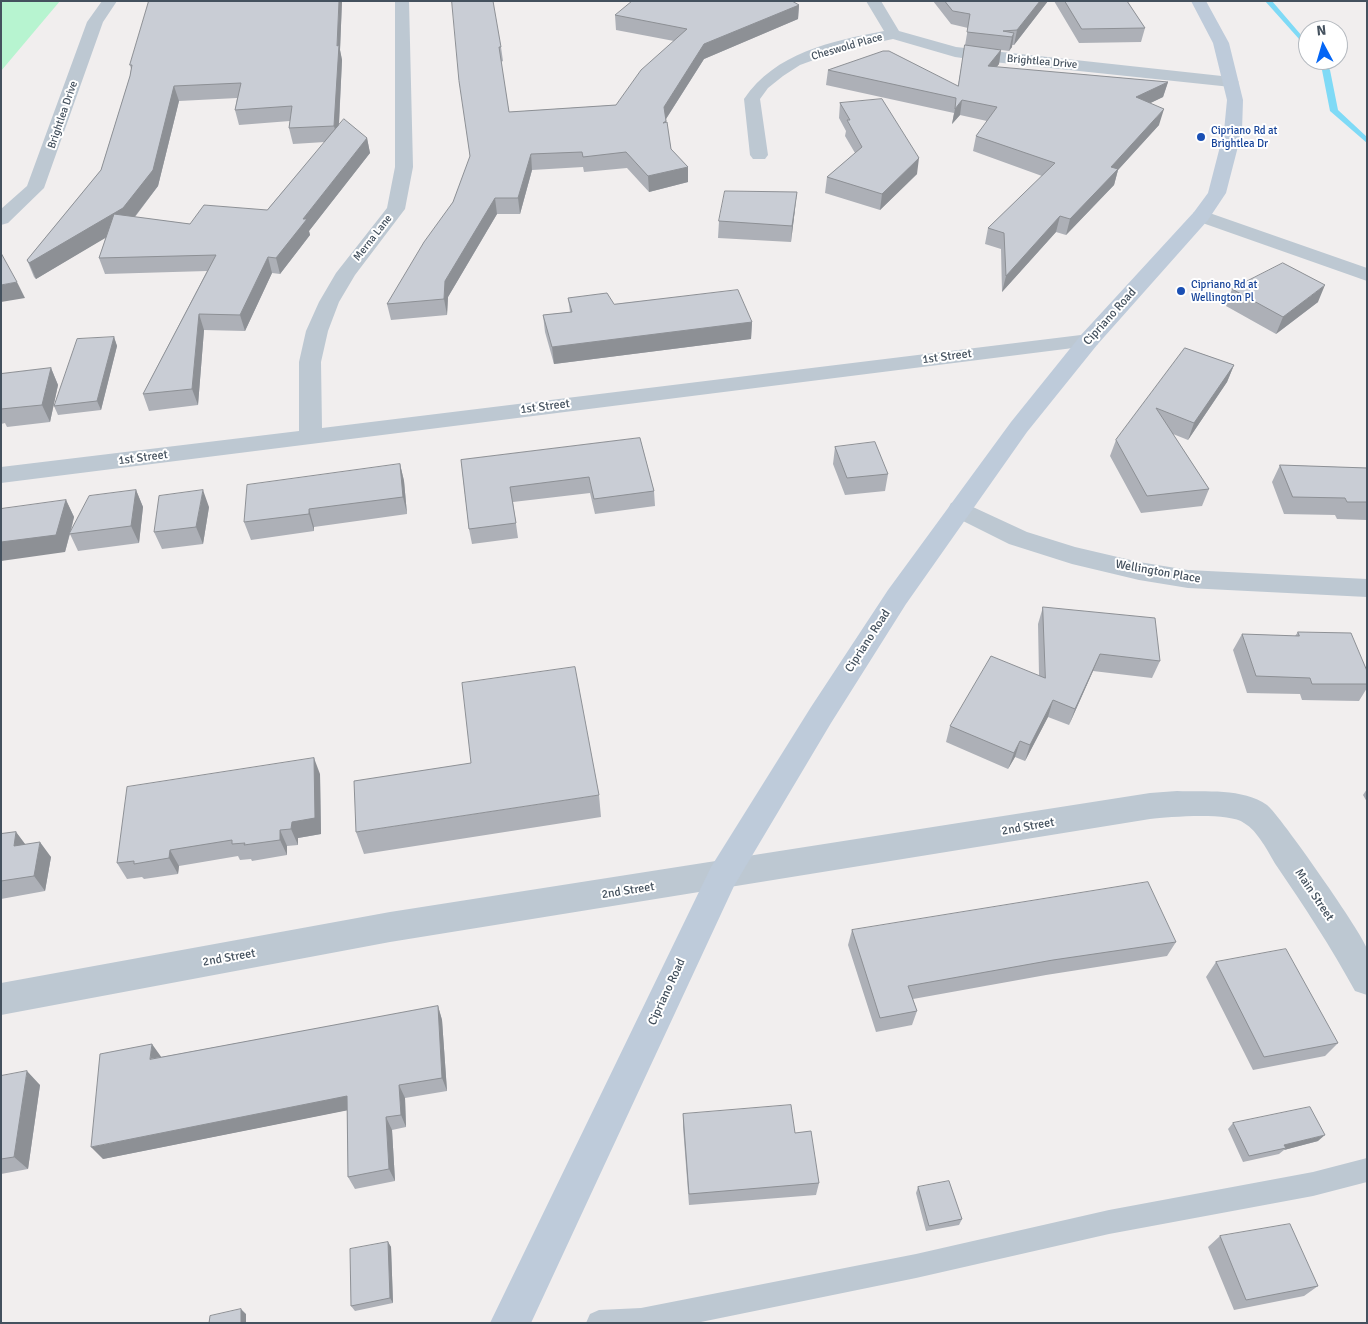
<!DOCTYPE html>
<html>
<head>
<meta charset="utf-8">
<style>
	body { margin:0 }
	#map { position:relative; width:1368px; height:1324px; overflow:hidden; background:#f1eeee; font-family:Signika,sans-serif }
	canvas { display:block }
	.frame { position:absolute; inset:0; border:2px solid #44515e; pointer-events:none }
	.north { position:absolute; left:1298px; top:20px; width:50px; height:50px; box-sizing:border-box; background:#fff; border:1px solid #b4b9bf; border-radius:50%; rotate:354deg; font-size:14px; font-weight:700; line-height:20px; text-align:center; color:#44515e }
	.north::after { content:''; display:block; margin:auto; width:18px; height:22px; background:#0466f5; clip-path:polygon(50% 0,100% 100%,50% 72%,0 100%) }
</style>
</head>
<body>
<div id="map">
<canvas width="1368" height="1324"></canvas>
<div class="frame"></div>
<div class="north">N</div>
</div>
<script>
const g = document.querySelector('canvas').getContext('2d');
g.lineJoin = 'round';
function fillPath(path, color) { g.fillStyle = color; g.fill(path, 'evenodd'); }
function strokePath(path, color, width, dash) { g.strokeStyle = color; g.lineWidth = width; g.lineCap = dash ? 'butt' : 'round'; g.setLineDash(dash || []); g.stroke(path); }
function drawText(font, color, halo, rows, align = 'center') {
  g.font = font + ' Signika,sans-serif'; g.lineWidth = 4; g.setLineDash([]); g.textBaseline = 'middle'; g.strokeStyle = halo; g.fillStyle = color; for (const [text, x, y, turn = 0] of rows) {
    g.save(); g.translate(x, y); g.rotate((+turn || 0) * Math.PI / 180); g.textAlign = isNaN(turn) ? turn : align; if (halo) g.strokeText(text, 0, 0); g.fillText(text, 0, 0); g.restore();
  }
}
const green = new Path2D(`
	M 1,1 L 60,1 L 1,71 Z`);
const stream = new Path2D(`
	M 1265,1 L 1272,1 L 1308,43 L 1308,49 Z
	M 1314,60 L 1322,60 L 1330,70 L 1338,110 L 1367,137 L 1367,143 L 1330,111 L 1322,70 Z`);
const lane = new Path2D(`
	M 1367,1158 L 1367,1182 L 1313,1196 L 1109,1234 L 916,1278 L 696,1323 L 586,1323 L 590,1314 L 599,1310 L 641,1308 L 916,1254 L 1109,1210 L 1313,1172 Z`);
const street = new Path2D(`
	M 102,1 L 117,1 L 103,22 L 44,188 L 8,223 L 1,225 L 1,209 L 27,186 L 87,22 Z
	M 395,1 L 409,1 L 413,167 L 405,209 L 355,275 L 339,302 L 328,331 L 321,362 L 322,428 L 1089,334 L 1097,335 L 1100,340 L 1097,345 L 1089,346 L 1,483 L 1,467 L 299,431 L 299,362 L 306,331 L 319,302 L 336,273 L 387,208 L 395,167 Z
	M 866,1 L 881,1 L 899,31 L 956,47 L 1231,77 L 1239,82 L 1231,87 L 984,61 L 955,57 L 893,39 L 841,50 L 800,65 L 783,76 L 768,88 L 760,99 L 768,155 L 765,159 L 753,159 L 750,155 L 744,99 C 775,53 831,41 884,31 Z
	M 1201,210 L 1367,268 L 1367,281 L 1194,220 L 1192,216 L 1194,212 Z
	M 960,501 L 1027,532 L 1075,547 L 1139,562 L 1188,570 L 1367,579 L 1367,597 L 1188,588 L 1139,580 L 1072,564 L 1009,544 L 951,515 L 948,509 L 951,503 Z
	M 1177,791 C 1205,792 1243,788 1267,805 C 1279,814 1365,937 1367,949 C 1368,964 1367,981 1367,995 L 1355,991 C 1331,947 1304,906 1276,865 C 1268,852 1258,831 1244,823 C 1229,812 1170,817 1150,819 L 390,942 L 1,1015 L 1,983 L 390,912 L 1150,793 Z`);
const secondary = new Path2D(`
	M 1191,1 L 1206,1 L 1229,43 L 1243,100 L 1242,131 L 1226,193 L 1208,220 L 1097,345 L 1027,432 L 906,604 L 831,723 L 734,886 L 531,1323 L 490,1323 L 711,867 L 811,707 L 888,590 L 1011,422 L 1081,335 L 1194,212 L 1208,193 L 1224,131 L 1227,100 L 1213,43 Z`);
const wall = new Path2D(`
	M 149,1 L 342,1 L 340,50 L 342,60 L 339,126 L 367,138 L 370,153 L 309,231 L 310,235 L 280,274 L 272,273 L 245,331 L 204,330 L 198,405 L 149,411 L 143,394 L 207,271 L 105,274 L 99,258 L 106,237 L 36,279 L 34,277 L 27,260 L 101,170 L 130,76 L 131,69 L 130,65 ZM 237,98 L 235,110 L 239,125 L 290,121 L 289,128 L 293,144 L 325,142 L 267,210 L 190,224 L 135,217 L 158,186 L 179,101 Z
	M 452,1 L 501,47 L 503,61 L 501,62 L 509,112 L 616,105 L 674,41 L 616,30 L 615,15 L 799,5 L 798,19 L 704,59 L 666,119 L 671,149 L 688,167 L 688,182 L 649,192 L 627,168 L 584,172 L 583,167 L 532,170 L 520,214 L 497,214 L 448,297 L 447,315 L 391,320 L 387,304 L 453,202 L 470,157 Z
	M 933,1 L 1048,1 L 1014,45 L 1012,45 L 1012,47 L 1009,51 L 1001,50 L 999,64 L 996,67 L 1168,82 L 1163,97 L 1150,103 L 1159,125 L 1118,170 L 1114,185 L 1066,235 L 1056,232 L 1002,292 L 1001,249 L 985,244 L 988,228 L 1042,176 L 973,151 L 976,136 L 987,121 L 960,115 L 952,124 L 954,113 L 826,85 L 828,70 L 958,86 L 968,28 L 951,24 Z
	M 1054,1 L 1127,1 L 1145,28 L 1141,42 L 1079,43 Z
	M 840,103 L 917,174 L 880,210 L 825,193 L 827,177 L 855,153 L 845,136 L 846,131 L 839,118 Z
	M 795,209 L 791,242 L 718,238 L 719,221 Z
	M 1232,289 L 1318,302 L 1276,334 L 1226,306 Z
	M 568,298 L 752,322 L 751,339 L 554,364 L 545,332 L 543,315 L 570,312 Z
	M 114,337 L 117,346 L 101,410 L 58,415 L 54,406 Z
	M 1185,348 L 1234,365 L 1227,382 L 1188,440 L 1173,434 L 1209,489 L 1202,506 L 1141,513 L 1110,456 L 1116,440 Z
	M 51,368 L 58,385 L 50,422 L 7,427 L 5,423 L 1,424 L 1,374 Z
	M 640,438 L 654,491 L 655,506 L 595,514 L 590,493 L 513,502 L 518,538 L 472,544 L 469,529 L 461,460 Z
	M 835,447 L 888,474 L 885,491 L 845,495 L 833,464 Z
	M 400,464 L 404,481 L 407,514 L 314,527 L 314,531 L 251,540 L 244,522 Z
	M 1280,465 L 1367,468 L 1367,520 L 1337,519 L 1335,515 L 1284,514 L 1272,482 Z
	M 136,490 L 143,507 L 139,543 L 78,551 L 70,534 L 65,552 L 66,500 L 74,517 L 71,531 Z
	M 209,507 L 203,544 L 162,549 L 154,532 Z
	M 1043,607 L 1160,661 L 1152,678 L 1093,671 L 1069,725 L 1048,717 L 1025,761 L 1015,757 L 1008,769 L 946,742 L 950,726 L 1039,675 L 1038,624 Z
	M 1298,632 L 1367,671 L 1367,688 L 1359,701 L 1302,700 L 1300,694 L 1247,693 L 1233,650 L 1242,634 L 1295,636 Z
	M 320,774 L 321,834 L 298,838 L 298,845 L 287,846 L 287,855 L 252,861 L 251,859 L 240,860 L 238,856 L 179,866 L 178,874 L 144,879 L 142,877 L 127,879 L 117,863 Z
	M 1367,789 L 1367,802 L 1363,795 Z
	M 599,795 L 601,817 L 364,854 L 356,832 Z
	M 16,832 L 25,844 L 51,857 L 45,891 L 1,899 L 1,834 Z
	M 852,930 L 1176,942 L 1167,956 L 1046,975 L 913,999 L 917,1011 L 912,1025 L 876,1032 L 848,945 Z
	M 1216,962 L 1338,1043 L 1325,1056 L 1253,1070 L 1206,977 Z
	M 438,1006 L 442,1020 L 447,1091 L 405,1098 L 406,1127 L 392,1130 L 395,1181 L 355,1189 L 348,1177 L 347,1110 L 103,1159 L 162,1057 Z
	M 1,1076 L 40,1085 L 28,1169 L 1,1174 Z
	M 683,1114 L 795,1133 L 819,1183 L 816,1195 L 689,1205 L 683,1127 Z
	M 1233,1123 L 1318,1141 L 1284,1150 L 1279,1154 L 1243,1162 L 1228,1129 Z
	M 918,1187 L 962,1219 L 959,1225 L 926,1231 L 916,1193 Z
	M 1220,1236 L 1318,1286 L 1304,1296 L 1234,1310 L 1208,1247 Z
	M 388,1242 L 391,1247 L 393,1303 L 355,1311 L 351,1306 Z`);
const shadedWall = new Path2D(`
	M 339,1 L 342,1 L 340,50 L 342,60 L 338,141 L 334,126 Z
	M 1040,1 L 1048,1 L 1014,45 L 1017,30 Z
	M 799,5 L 798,19 L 704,59 L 664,122 L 664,107 L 704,44 Z
	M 1014,33 L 1012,47 L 1009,51 L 1012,37 Z
	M 1001,50 L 999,64 L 986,81 L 988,66 Z
	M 1168,82 L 1163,97 L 1132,112 L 1136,97 Z
	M 174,86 L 179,101 L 158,186 L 129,224 L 36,279 L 29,263 Z
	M 962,100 L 960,115 L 952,124 L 955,109 Z
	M 1164,109 L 1159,125 L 1118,170 L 1114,185 L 1066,235 L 1070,219 L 1111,167 Z
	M 367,138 L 370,153 L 309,231 L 310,235 L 280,274 L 276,258 L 303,219 Z
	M 531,154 L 532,170 L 520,214 L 518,198 Z
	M 919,158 L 917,174 L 880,210 L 882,194 Z
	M 688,167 L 688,182 L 649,192 L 648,176 Z
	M 797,192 L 795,209 L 791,242 L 792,226 Z
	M 495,198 L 497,214 L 448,297 L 447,315 L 444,299 L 445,281 Z
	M 1060,216 L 1056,232 L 1002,292 L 1006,276 Z
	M 268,257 L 272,273 L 245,331 L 240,315 Z
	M 17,282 L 25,298 L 1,302 L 1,285 Z
	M 1325,285 L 1318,302 L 1276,334 L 1283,317 Z
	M 199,314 L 204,330 L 198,405 L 192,389 Z
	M 752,322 L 751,339 L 554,364 L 552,347 Z
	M 114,337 L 117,346 L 101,410 L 97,401 Z
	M 1234,365 L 1227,382 L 1188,440 L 1194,423 Z
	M 51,368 L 58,385 L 50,422 L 42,405 Z
	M 400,464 L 404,481 L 407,514 L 403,497 Z
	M 136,490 L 143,507 L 139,543 L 131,526 Z
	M 203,490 L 209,507 L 203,544 L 196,527 Z
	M 66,500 L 74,517 L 65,552 L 1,561 L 1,542 Z
	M 309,509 L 314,527 L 314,531 L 309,514 Z
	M 1100,654 L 1093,671 L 1069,725 L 1075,709 Z
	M 1053,700 L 1048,717 L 1025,761 L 1030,745 Z
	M 1020,741 L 1015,757 L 1008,769 L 1014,753 Z
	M 314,758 L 320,774 L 321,834 L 298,838 L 298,845 L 291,829 L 292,822 Z
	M 280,830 L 287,846 L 287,855 L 280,840 Z
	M 16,832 L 28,848 L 14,846 Z
	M 40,842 L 51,857 L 45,891 L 34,876 Z
	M 170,850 L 179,866 L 178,874 L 169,858 Z
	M 438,1006 L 442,1020 L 447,1091 L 442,1078 Z
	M 152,1044 L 162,1058 L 150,1059 Z
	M 27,1071 L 40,1085 L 28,1169 L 14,1157 Z
	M 399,1085 L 405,1098 L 406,1127 L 401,1115 Z
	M 347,1096 L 354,1109 L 103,1159 L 91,1147 Z
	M 386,1117 L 392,1130 L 395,1181 L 389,1169 Z
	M 1325,1135 L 1318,1141 L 1284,1150 L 1286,1148 L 1284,1145 Z
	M 388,1242 L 391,1247 L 393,1303 L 390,1298 Z
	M 241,1309 L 246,1314 L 246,1323 L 241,1323 Z`);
const building = new Path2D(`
	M 149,1 L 339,1 L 337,46 L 339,45 L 334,126 L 289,128 L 292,106 L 235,110 L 241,83 L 174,86 L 153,170 L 123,208 L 29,263 L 27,260 L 101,170 L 130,76 L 132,65 L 130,65 Z
	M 452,1 L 493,1 L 501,47 L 499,47 L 509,112 L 616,105 L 641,70 L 687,29 L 615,15 L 632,1 L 792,1 L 799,5 L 704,44 L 664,107 L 666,121 L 663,123 L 667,122 L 671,149 L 688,167 L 648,176 L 626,152 L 583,157 L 582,152 L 531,154 L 518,198 L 495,198 L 445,281 L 444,299 L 387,304 L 424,242 L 453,202 L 470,156 L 459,81 Z
	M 945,1 L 1040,1 L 1017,30 L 1003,31 L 1014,33 L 1012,37 L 967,32 L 970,14 L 953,11 Z
	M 1065,1 L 1127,1 L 1145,28 L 1082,29 Z
	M 965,45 L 1001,50 L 988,66 L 1168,82 L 1136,97 L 1164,109 L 1111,167 L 1118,169 L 1070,219 L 1060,216 L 1006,276 L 1004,233 L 988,228 L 1055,163 L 976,136 L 997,107 L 962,100 L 955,109 L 956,98 L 828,70 L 883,51 L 889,51 L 958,86 Z
	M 882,99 L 919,158 L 882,194 L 827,177 L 862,147 L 847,120 L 850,120 L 840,103 Z
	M 344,119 L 367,138 L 303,219 L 307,219 L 276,258 L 268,257 L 240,315 L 199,314 L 192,389 L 143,394 L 216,255 L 99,258 L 114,214 L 190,224 L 204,205 L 267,210 Z
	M 725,191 L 797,192 L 792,226 L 719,221 Z
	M 1,253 L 17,282 L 1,285 Z
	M 1283,263 L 1325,285 L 1283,317 L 1232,289 Z
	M 738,290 L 752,322 L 552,347 L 543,315 L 572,312 L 568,298 L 607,293 L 614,304 Z
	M 114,337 L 97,401 L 54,406 L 77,339 Z
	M 1185,348 L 1234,365 L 1194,423 L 1156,408 L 1209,489 L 1147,496 L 1116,440 Z
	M 51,368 L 42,405 L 1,409 L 1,374 Z
	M 640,438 L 654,491 L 594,499 L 589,477 L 510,487 L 516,523 L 469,529 L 461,460 Z
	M 875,442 L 888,474 L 847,478 L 835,447 Z
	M 400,464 L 403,497 L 309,509 L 309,514 L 244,522 L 247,485 Z
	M 1280,465 L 1367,468 L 1367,502 L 1347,502 L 1345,498 L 1293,497 Z
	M 136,490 L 131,526 L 69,534 L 89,496 Z
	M 203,490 L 196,527 L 154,532 L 159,496 Z
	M 66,500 L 56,535 L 1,542 L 1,509 Z
	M 1043,607 L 1155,618 L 1160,661 L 1100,654 L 1075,709 L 1053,700 L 1030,745 L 1020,741 L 1014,753 L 950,726 L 991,656 L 1045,678 Z
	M 1298,632 L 1351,633 L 1367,671 L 1367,684 L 1312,684 L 1310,678 L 1256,676 L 1242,634 L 1299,636 Z
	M 575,667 L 599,795 L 356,832 L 354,781 L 471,763 L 462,683 Z
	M 314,758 L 315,818 L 292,822 L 291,829 L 280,830 L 280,840 L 244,845 L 245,843 L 232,844 L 232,840 L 170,850 L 169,858 L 134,864 L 134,861 L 117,863 L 127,787 Z
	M 16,832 L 14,846 L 40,842 L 34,876 L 1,881 L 1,834 Z
	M 1148,882 L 1176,942 L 1053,960 L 908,986 L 917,1011 L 880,1018 L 852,930 Z
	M 1286,949 L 1338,1043 L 1264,1057 L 1216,962 Z
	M 438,1006 L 442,1078 L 399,1085 L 401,1115 L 386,1117 L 389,1169 L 348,1177 L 347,1096 L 91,1147 L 100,1054 L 152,1044 L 150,1059 Z
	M 27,1071 L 14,1157 L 1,1159 L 1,1076 Z
	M 791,1105 L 795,1133 L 811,1131 L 819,1183 L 689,1194 L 683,1114 Z
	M 1310,1107 L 1325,1135 L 1284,1145 L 1286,1148 L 1249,1156 L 1233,1123 Z
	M 949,1181 L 962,1219 L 929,1226 L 918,1187 Z
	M 1290,1224 L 1318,1286 L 1246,1300 L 1220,1236 Z
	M 388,1242 L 390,1298 L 351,1306 L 350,1249 Z
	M 241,1309 L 241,1323 L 209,1323 L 210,1316 Z`);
const markers = [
	[1201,137,5,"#1a4fb4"],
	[1181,291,5,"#1a4fb4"]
];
const farStreetnames = [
	["Cheswold Place",847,47,-16],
	["Brightlea Drive",1042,62,5],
	["Brightlea Drive",63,115,-71],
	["Merna Lane",373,238,-52]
];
const farTransitnames = [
	["Cipriano Rd at",1211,131],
	["Brightlea Dr",1211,144],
	["Cipriano Rd at",1191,285],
	["Wellington Pl",1191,298]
];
const streetNames = [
	["Cipriano Road",1110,317,-48],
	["1st Street",947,357,-7],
	["1st Street",545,407,-7],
	["1st Street",143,458,-7],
	["Wellington Place",1158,572,10],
	["Cipriano Road",868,641,-57],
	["2nd Street",1028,827,-10],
	["2nd Street",628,891,-9],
	["Main Street",1314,895,56],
	["2nd Street",229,958,-10],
	["Cipriano Road",667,992,-65]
];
fillPath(green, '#b7f4d0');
fillPath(stream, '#7fdaf6');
fillPath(lane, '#bdc8d2');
fillPath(street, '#bdc8d2');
fillPath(secondary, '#becbda');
fillPath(wall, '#adb0b7');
fillPath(shadedWall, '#8d9095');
fillPath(building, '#c9cdd5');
strokePath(building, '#8d9095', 1);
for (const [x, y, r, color] of markers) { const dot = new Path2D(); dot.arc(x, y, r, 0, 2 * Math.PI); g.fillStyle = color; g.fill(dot); strokePath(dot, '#fff', 2); }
drawText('11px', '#44515e', '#fff', farStreetnames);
drawText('11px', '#164399', '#fff', farTransitnames, 'left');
drawText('12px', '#44515e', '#fff', streetNames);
</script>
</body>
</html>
